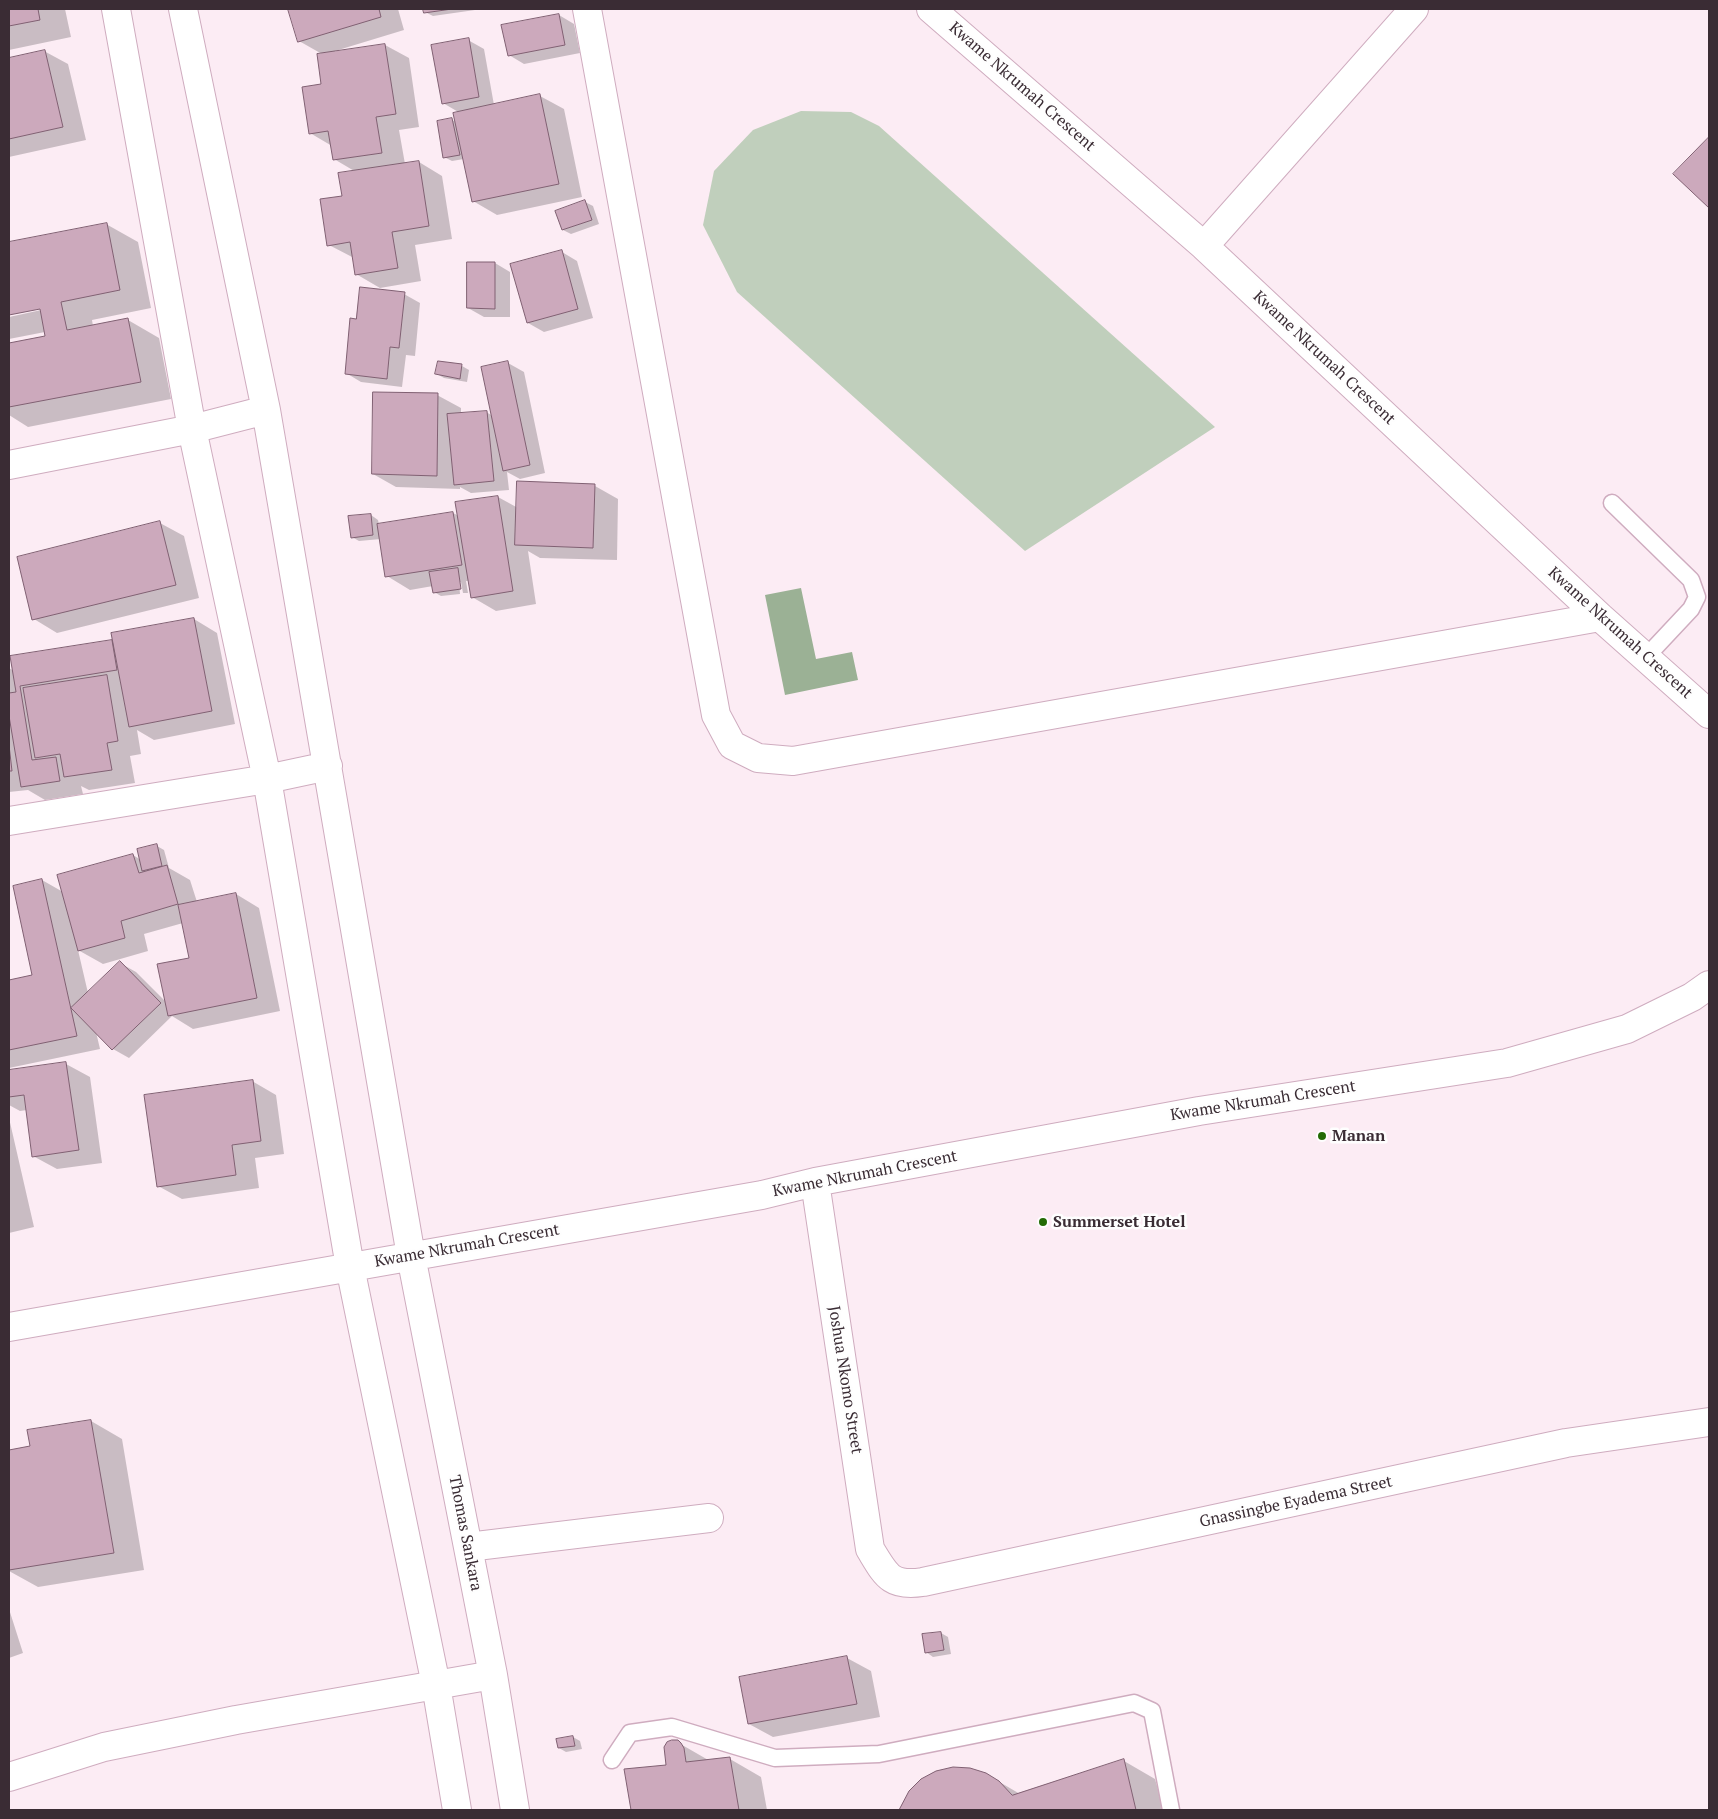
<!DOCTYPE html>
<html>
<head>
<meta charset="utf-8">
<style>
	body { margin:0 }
	#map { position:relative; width:1718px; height:1819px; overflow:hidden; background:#fcecf4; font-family:"PT Serif",serif }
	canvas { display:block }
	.frame { position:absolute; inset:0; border:10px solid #3a2c34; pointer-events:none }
</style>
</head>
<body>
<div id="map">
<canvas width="1718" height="1819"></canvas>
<div class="frame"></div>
</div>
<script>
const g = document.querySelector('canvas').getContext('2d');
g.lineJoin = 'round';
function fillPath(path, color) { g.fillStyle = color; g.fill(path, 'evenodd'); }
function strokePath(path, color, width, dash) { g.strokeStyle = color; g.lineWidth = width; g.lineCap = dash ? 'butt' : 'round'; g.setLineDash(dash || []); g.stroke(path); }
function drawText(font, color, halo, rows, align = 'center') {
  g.font = font + ' "PT Serif",serif'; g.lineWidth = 5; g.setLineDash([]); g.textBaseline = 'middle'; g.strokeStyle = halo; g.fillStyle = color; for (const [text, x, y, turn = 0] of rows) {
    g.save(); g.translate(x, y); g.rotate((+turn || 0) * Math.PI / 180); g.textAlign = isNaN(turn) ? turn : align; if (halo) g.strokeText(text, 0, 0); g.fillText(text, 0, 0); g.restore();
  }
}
const green = new Path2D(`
	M 801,111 L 851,112 L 879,126 L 1215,427 L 1025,551 L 737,292 L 703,225 L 714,171 L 753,130 Z`);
const water = new Path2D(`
	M 801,588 L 816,659 L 852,652 L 858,680 L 785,695 L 765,595 Z`);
const shadow = new Path2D(`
	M 9,9 L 65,9 L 71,37 L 9,50 Z
	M 289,9 L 398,9 L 404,30 L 335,51 L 335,52 L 385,45 L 409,58 L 419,127 L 399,130 L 405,164 L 419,162 L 442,176 L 452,239 L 415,245 L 421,281 L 380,288 L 356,274 L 354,258 L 329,245 L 343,197 L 356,172 L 334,159 L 332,146 L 310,133 L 323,85 L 322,54 L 299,41 Z
	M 425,9 L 475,9 L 475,10 L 433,16 L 425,12 Z
	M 559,15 L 574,24 L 580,53 L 524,64 L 509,55 Z
	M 468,40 L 484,49 L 494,105 L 540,96 L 564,109 L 582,197 L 497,215 L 473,201 L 464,159 L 452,161 L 444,157 L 452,120 L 456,122 L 460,113 L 443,103 Z
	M 44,51 L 68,64 L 86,140 L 9,157 L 9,59 Z
	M 1709,138 L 1709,207 L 1675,174 Z
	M 585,202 L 593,206 L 599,224 L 571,234 L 563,230 L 557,212 Z
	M 106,224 L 138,242 L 151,308 L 92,320 L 93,326 L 128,320 L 159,338 L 171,399 L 28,427 L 9,415 L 9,344 L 46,337 L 45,332 L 9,339 L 9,317 L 46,309 L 45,307 L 9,314 L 9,243 Z
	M 562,252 L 577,261 L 593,318 L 544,332 L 528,323 Z
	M 495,263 L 510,272 L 510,317 L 484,317 L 468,308 Z
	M 404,294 L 420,303 L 415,356 L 406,355 L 402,387 L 361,382 L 346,373 L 358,320 Z
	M 508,363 L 524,372 L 545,473 L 520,479 L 507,472 L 509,490 L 471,493 L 460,487 L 460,489 L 396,487 L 373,474 L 437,395 L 461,408 L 461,414 L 486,412 L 493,416 Z
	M 462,366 L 469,370 L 467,382 L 444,378 L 437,374 Z
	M 595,486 L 618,499 L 617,560 L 540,558 L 528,551 L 536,604 L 496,611 L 472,597 L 469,581 L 466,581 L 468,593 L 463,593 L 461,582 L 459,582 L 460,594 L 441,596 L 434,592 L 433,586 L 410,590 L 387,576 L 381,539 L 359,541 L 352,537 L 371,515 L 378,520 L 379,525 L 453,513 L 459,516 L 498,497 L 518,508 Z
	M 160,523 L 184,536 L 199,598 L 57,633 L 34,619 Z
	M 194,619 L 217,633 L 235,724 L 154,740 L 137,730 L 141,754 L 130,756 L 135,783 L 89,790 L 81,786 L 83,794 L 45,800 L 28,790 L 9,792 L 9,668 L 14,671 L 12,658 L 114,641 Z
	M 157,846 L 164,850 L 169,868 L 190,880 L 197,902 L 236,894 L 259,908 L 280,1011 L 193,1029 L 172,1016 L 129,1058 L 113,1049 L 96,1032 L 100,1049 L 9,1068 L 9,982 L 34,976 L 42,880 L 63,892 L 133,855 L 141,860 ZM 183,923 L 190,959 L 167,1003 L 136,972 L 120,963 L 88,993 L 78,950 L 103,964 L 148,951 L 144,934 Z
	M 66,1064 L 90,1077 L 102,1163 L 57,1169 L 33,1156 L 27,1110 L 20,1111 L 9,1105 L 9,1071 Z
	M 252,1081 L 276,1095 L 284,1154 L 255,1158 L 259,1188 L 182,1199 L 158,1186 Z
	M 9,1118 L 34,1227 L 9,1233 Z
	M 91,1421 L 122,1439 L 144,1570 L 38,1587 L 9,1571 L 9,1451 L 31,1447 Z
	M 9,1609 L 23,1653 L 9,1658 Z
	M 941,1633 L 948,1637 L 951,1654 L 933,1657 L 926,1652 Z
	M 847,1658 L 871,1671 L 880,1717 L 773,1737 L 749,1724 Z
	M 573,1737 L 580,1741 L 582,1749 L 566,1752 L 559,1748 Z
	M 677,1742 L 710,1761 L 730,1759 L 761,1777 L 767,1810 L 632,1810 L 625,1771 L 668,1766 Z
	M 1124,1761 L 1155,1779 L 1164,1810 L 900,1810 L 901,1807 L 986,1774 L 1020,1794 Z`);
const building = new Path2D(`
	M 9,9 L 38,9 L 40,20 L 9,26 Z
	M 288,9 L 379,9 L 381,17 L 298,42 Z
	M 423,9 L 452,9 L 424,13 Z
	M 559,14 L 565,45 L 508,56 L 501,25 Z
	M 469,38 L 479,97 L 442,104 L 431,45 Z
	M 385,44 L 396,114 L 376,117 L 382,153 L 333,160 L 328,131 L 309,134 L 302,87 L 321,84 L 317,54 Z
	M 45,50 L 63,127 L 9,139 L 9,58 Z
	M 540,94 L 559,184 L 472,202 L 453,113 Z
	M 452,118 L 460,155 L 443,158 L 437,121 Z
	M 1709,137 L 1709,208 L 1673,174 Z
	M 419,161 L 429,226 L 392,232 L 398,268 L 355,275 L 350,242 L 327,246 L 320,199 L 342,196 L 338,173 Z
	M 585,200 L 592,220 L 562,230 L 555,211 Z
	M 107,223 L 120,290 L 61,302 L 67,330 L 128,318 L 141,382 L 9,407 L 9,343 L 45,336 L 40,309 L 9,315 L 9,242 Z
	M 562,250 L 578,309 L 527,323 L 510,264 Z
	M 467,262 L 495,262 L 495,309 L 467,308 Z
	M 360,287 L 405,292 L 399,348 L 390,347 L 387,379 L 345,374 L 350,318 L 356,319 Z
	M 438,361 L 462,364 L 460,379 L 435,374 Z
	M 508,361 L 530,465 L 503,471 L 481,367 Z
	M 373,392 L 438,393 L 437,476 L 372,474 Z
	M 487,411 L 494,481 L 454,485 L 447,414 Z
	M 517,481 L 595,484 L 593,548 L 515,545 Z
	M 498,496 L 513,591 L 471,598 L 455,502 Z
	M 453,512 L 462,565 L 385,577 L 377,524 Z
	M 371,514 L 373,535 L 351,538 L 348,516 Z
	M 160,521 L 176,585 L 32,620 L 17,557 Z
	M 458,568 L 461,589 L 433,593 L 429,572 Z
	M 194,618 L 212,711 L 129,727 L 111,633 Z
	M 112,640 L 117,670 L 20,686 L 32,760 L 56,757 L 60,781 L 21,787 L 9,716 L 9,693 L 16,692 L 10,656 Z
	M 107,675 L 118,741 L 107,743 L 112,770 L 64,777 L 60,754 L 35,758 L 23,688 Z
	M 9,745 L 12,771 L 9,771 Z
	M 157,844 L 162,866 L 142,871 L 137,849 Z
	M 133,854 L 139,873 L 167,865 L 178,904 L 121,921 L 125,938 L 78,951 L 57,875 Z
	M 42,879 L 77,1036 L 9,1050 L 9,980 L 32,975 L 13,886 Z
	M 236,893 L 257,998 L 168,1016 L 157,964 L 189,958 L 178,905 Z
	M 120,961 L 161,1003 L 112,1050 L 71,1008 Z
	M 66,1062 L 79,1150 L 32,1157 L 24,1095 L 9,1097 L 9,1070 Z
	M 253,1080 L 261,1141 L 232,1145 L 236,1175 L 157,1187 L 144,1095 Z
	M 91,1420 L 114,1553 L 9,1570 L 9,1450 L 30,1446 L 27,1430 Z
	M 941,1632 L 944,1650 L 925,1653 L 922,1634 Z
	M 847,1656 L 857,1704 L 748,1724 L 739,1677 Z
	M 573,1736 L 575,1746 L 558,1748 L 556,1739 Z
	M 672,1740 L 678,1740 L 681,1743 L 684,1748 L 686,1762 L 730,1757 L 739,1810 L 631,1810 L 624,1769 L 666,1765 L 664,1747 L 667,1742 Z
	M 1124,1759 L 1136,1810 L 899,1810 L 909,1791 L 921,1779 L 936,1771 L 953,1767 L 970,1768 L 986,1773 L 999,1781 L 1012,1795 Z`);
const lane = new Path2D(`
	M 1612,503 L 1691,580 L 1697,597 L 1691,609 L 1646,657
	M 612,1760 L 630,1733 L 672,1727 L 775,1758 L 879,1754 L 1134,1703 L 1152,1711 L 1171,1810`);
const street = new Path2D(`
	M 116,9 L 192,429 L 267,779 L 350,1267 L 436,1685 L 457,1810
	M 183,9 L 266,410 L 411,1256 L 493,1675 L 515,1810
	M 587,9 L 716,715 L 732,745 L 758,758 L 793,761 L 1600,617
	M 931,9 L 1204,246 L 1600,617 L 1709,714
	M 1204,246 L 1414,9
	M 9,465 L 192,429 L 266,410
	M 9,821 L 267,779 L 328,766
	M 815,1182 L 870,1549 C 886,1575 890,1587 923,1582 L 1566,1443 L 1709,1422
	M 9,1327 L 762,1195 L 815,1182 L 1199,1111 L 1507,1063 L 1627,1029 L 1692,997 L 1709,985
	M 468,1547 L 709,1518
	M 9,1777 L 104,1747 L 236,1720 L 493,1675`);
const markers = [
	[1322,1136,5,"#236a04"],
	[1043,1222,5,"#236a04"]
];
const streetNames = [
	["Kwame Nkrumah Crescent",1022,87,41],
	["Kwame Nkrumah Crescent",1324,358,43],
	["Kwame Nkrumah Crescent",1620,633,42],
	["Kwame Nkrumah Crescent",1263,1101,-9],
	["Kwame Nkrumah Crescent",865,1174,-11],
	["Kwame Nkrumah Crescent",467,1246,-10],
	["Joshua Nkomo Street",845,1380,81],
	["Gnassingbe Eyadema Street",1296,1502,-12],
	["Thomas Sankara",465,1533,79]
];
const poiNames = [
	["Manan",1332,1136],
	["Summerset Hotel",1053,1222]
];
fillPath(green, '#c0cfbc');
fillPath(water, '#9bb195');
fillPath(shadow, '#0003');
fillPath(building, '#cca9bc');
strokePath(building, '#806072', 1);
strokePath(lane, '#cfacbf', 19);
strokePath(street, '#cfacbf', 30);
strokePath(lane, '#fff', 16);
strokePath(street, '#fff', 28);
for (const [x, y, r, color] of markers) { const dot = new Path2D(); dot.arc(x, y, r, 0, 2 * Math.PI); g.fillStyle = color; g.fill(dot); strokePath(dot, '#fefefe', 2); }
drawText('16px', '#3a2c34', '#fefefe', streetNames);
drawText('bold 16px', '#3a2c34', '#fefefe', poiNames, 'left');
</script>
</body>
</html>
